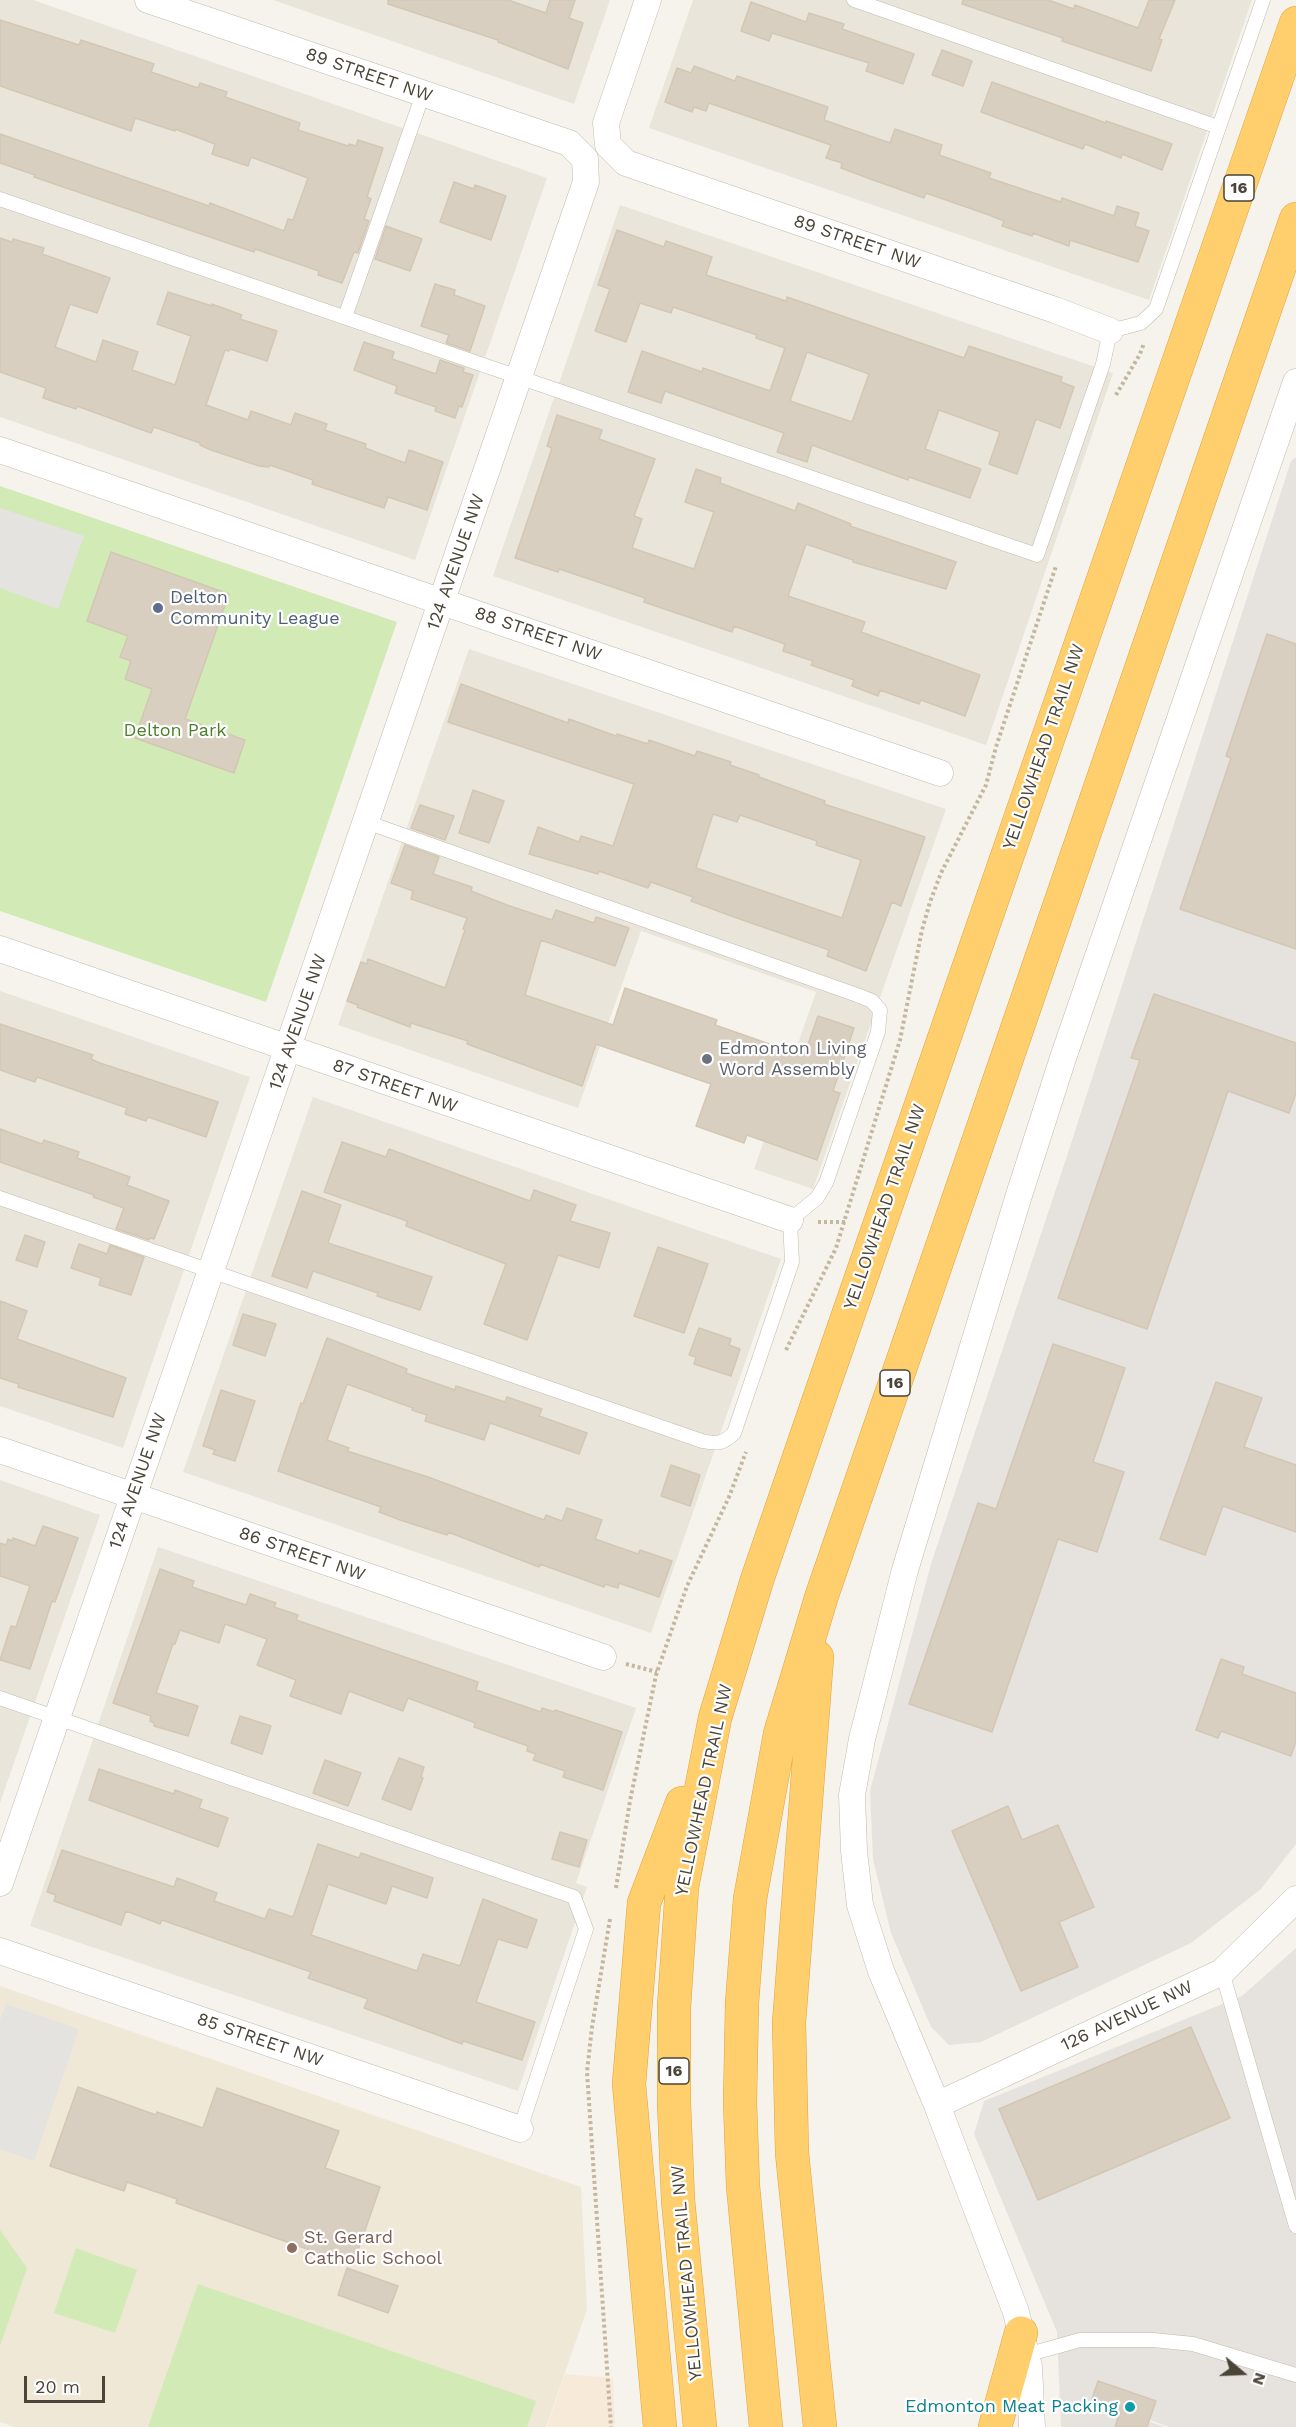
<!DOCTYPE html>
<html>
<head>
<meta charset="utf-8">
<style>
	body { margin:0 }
	#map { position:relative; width:1296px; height:2427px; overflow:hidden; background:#f6f3ec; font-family:"Work Sans",sans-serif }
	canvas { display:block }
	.north { position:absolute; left:1212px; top:2343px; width:60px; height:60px; -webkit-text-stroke:4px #fff; paint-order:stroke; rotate:109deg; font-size:16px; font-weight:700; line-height:24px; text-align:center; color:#4b4439 }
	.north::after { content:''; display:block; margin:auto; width:21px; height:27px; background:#4b4439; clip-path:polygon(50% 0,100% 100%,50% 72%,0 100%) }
	.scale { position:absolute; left:24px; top:2376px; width:81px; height:27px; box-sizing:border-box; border:3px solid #4b4439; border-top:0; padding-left:8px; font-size:18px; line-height:21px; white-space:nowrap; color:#4b4439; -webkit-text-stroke:4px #fff; paint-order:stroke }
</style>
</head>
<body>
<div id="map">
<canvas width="1296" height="2427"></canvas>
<div class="north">N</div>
<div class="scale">20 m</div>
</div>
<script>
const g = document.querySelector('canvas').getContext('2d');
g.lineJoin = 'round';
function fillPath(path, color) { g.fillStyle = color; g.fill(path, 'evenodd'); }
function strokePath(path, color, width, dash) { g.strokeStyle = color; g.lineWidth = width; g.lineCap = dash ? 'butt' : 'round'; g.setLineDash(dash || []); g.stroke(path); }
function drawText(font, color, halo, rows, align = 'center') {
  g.font = font + ' "Work Sans",sans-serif'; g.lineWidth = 4.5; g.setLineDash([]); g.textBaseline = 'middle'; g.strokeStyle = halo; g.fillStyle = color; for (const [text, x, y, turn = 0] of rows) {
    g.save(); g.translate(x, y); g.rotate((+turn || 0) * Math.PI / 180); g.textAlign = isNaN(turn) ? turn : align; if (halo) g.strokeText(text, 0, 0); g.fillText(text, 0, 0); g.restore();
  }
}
const residential = new Path2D(`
	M 0,0 L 33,0 L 547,178 L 415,560 L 0,417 Z
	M 273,0 L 610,0 L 574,104 Z
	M 693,0 L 1252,0 L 1149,300 L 649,128 Z
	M 620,205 L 1113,373 L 986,745 L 493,576 Z
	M 469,649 L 946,809 L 813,1189 L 754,1169 L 816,992 L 641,931 L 578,1108 L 338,1025 Z
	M 0,991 L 250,1077 L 123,1448 L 0,1406 Z
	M 313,1097 L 781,1259 L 651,1633 L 183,1472 Z
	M 0,1480 L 100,1515 L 0,1803 Z
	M 158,1547 L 636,1708 L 576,1883 L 587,1887 L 518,2091 L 30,1926 Z`);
const commercial = new Path2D(`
	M 565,2374 L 613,2378 L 615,2427 L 547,2427 Z`);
const industrial = new Path2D(`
	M 1296,457 L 1296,1844 L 1261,1889 L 1191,1943 L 981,2042 L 949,2045 L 931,2027 L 891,1933 L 873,1859 L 870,1791 L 931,1564 L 1066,1159 L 1291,461 Z
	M 1296,1948 L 1296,2427 L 1169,2427 L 1150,2420 L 1156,2401 L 1098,2382 L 1091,2402 L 1165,2427 L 1061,2427 L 1057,2332 L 974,2134 L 984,2101 L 1242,1996 Z`);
const education = new Path2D(`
	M 0,1986 L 581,2187 L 587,2309 L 546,2427 L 14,2427 L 0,2422 Z`);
const green = new Path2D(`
	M 0,486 L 397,622 L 266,1002 L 0,911 Z
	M 0,2230 L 27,2268 L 0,2346 Z
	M 76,2248 L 137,2270 L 115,2333 L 54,2313 Z
	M 198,2284 L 536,2401 L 527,2427 L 148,2427 Z`);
const parking = new Path2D(`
	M 0,508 L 84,536 L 58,609 L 0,588 Z
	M 6,2004 L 79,2029 L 34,2161 L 0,2149 L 0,2020 Z`);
const building = new Path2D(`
	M 388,0 L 508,0 L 546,13 L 550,0 L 575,0 L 569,18 L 583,23 L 568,69 L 498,42 L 498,40 L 388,4 Z
	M 963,0 L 1048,0 L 1074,9 L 1075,5 L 1138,28 L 1149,0 L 1175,0 L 1159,39 L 1162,40 L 1151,71 L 1062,41 L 1063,38 L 962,4 Z
	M 751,2 L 806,22 L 809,13 L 844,24 L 842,29 L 914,54 L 903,84 L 866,71 L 869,63 L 772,33 L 769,41 L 741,31 Z
	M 0,20 L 79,45 L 81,40 L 154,64 L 151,72 L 198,88 L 200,83 L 227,92 L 225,97 L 300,123 L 298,130 L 348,146 L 349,144 L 356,146 L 358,140 L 383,148 L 367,197 L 371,199 L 364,219 L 369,221 L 358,253 L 354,252 L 342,283 L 318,275 L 319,271 L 255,249 L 254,252 L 34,177 L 35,175 L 0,163 L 0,134 L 209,206 L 210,203 L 284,231 L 288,219 L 293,220 L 308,178 L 251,157 L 248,166 L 212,154 L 215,144 L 175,129 L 175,131 L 135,118 L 131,131 L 0,86 Z
	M 942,50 L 972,61 L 963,86 L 932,75 Z
	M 694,66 L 735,81 L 737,76 L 828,107 L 824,120 L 890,143 L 895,129 L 942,145 L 939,155 L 991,173 L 989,178 L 1061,202 L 1062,198 L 1114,216 L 1117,206 L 1139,213 L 1135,226 L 1149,231 L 1138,262 L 1070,240 L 1069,246 L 1033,233 L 1032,236 L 1002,226 L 1004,221 L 989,215 L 926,193 L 924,198 L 876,181 L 841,168 L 842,163 L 826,158 L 831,145 L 709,103 L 706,111 L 694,107 L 692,112 L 665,102 L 677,68 L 691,73 Z
	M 992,82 L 1106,123 L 1106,121 L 1172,144 L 1162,170 L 1122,154 L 1121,158 L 1085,144 L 1083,149 L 981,112 Z
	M 454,182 L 474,189 L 475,185 L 506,196 L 491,240 L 440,222 Z
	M 386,226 L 422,239 L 410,271 L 375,259 Z
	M 617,230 L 664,247 L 666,241 L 712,257 L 706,275 L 786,301 L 787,297 L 964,358 L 969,346 L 1062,377 L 1061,382 L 1074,387 L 1060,428 L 1036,419 L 1017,474 L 989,464 L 1000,432 L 939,410 L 925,449 L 981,469 L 970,498 L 909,477 L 908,480 L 812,445 L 807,462 L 777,452 L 784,433 L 665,391 L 661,403 L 628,392 L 642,351 L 702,372 L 703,368 L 770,391 L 785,348 L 756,338 L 757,335 L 673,307 L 671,313 L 640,303 L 626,342 L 595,331 L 610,289 L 598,285 ZM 807,352 L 869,374 L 852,422 L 790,401 Z
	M 0,238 L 12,242 L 13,239 L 44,248 L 42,254 L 110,278 L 97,313 L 70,304 L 55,347 L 96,362 L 103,340 L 138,352 L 132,370 L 175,385 L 191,336 L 157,324 L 168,292 L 212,306 L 212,304 L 242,315 L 240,319 L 277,331 L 267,361 L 230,349 L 229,351 L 225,350 L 206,405 L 248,420 L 251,411 L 291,425 L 295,413 L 327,424 L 325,430 L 366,444 L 365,448 L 405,463 L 409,450 L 443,462 L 427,510 L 388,497 L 384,508 L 312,484 L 313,480 L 270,465 L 269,467 L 259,466 L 211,450 L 200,445 L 200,443 L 154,427 L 151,433 L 77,406 L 76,409 L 43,398 L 46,388 L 0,372 Z
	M 435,284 L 455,290 L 454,295 L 485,306 L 470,351 L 446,343 L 449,335 L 421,326 Z
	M 364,342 L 394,352 L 392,359 L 436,374 L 440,360 L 464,368 L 463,372 L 473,375 L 462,407 L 459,406 L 455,418 L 435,411 L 436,407 L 395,393 L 397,386 L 354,370 Z
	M 557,415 L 602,430 L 599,439 L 655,459 L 634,516 L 642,519 L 632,548 L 694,569 L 714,512 L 685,502 L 696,469 L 721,478 L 720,483 L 795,511 L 798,503 L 851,524 L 850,526 L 956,562 L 946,589 L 853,562 L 853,560 L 806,544 L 788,596 L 865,622 L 861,632 L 980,675 L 965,716 L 921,700 L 919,704 L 880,690 L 878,696 L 852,686 L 854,680 L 811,665 L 813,661 L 783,651 L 785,644 L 734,626 L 732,632 L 644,602 L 645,598 L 592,580 L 559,569 L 558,572 L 515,558 L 552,448 L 547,446 Z
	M 111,552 L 229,594 L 185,719 L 245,740 L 234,773 L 135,738 L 152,689 L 125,679 L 131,661 L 120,657 L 128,636 L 87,621 Z
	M 1267,634 L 1296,644 L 1296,949 L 1180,909 L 1231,758 L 1226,756 Z
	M 461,684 L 568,723 L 569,719 L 616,736 L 617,734 L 648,744 L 649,740 L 695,756 L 697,751 L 731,762 L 730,765 L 759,775 L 759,777 L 825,801 L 824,804 L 925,837 L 901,906 L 892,902 L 866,971 L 827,956 L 829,950 L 734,917 L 691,901 L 693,897 L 651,882 L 648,888 L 599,871 L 598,874 L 529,854 L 538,827 L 579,842 L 581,836 L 613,846 L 634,784 L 448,722 ZM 713,814 L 737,822 L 740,815 L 817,841 L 816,845 L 861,860 L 842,918 L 696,868 Z
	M 473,790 L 504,801 L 489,843 L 459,833 Z
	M 420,805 L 454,816 L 445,840 L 411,828 Z
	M 405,845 L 439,857 L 433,874 L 472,887 L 471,891 L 507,905 L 552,920 L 556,910 L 594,923 L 596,917 L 629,928 L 615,966 L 541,940 L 525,995 L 613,1025 L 625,988 L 717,1020 L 715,1025 L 804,1056 L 818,1016 L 854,1028 L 833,1091 L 840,1093 L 817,1160 L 747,1135 L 744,1143 L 696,1126 L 711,1084 L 596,1044 L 582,1086 L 467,1044 L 468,1041 L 411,1023 L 410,1027 L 357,1007 L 358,1005 L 347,1001 L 361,962 L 367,964 L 368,959 L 445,988 L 465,930 L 463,929 L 467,918 L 411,899 L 413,891 L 391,883 Z
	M 1154,994 L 1296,1043 L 1296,1093 L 1289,1113 L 1228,1091 L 1147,1329 L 1058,1298 L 1140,1060 L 1131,1058 Z
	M 0,1024 L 93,1055 L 91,1059 L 100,1063 L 218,1102 L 206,1137 L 148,1117 L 146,1121 L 125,1114 L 127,1108 L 37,1077 L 35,1082 L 0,1070 Z
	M 0,1129 L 42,1144 L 44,1140 L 79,1152 L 77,1158 L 130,1177 L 127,1185 L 169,1201 L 154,1239 L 150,1238 L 149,1240 L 116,1229 L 124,1208 L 93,1197 L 94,1195 L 0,1162 Z
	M 342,1142 L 386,1157 L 389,1149 L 530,1201 L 534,1190 L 576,1205 L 570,1221 L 610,1233 L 599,1268 L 558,1255 L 527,1340 L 484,1324 L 506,1264 L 406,1226 L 407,1221 L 324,1192 Z
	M 302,1191 L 341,1205 L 328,1243 L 432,1277 L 420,1310 L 377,1296 L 378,1293 L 313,1271 L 307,1288 L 272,1276 Z
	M 25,1235 L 45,1242 L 37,1267 L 16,1260 Z
	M 79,1244 L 107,1254 L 110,1245 L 144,1257 L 131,1295 L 99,1285 L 101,1278 L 71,1268 Z
	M 658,1247 L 708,1264 L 684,1333 L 634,1316 Z
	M 0,1301 L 27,1311 L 17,1339 L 126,1378 L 113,1417 L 18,1387 L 19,1384 L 0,1378 Z
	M 243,1314 L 276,1324 L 265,1356 L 233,1345 Z
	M 699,1328 L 731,1339 L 729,1345 L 740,1349 L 731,1376 L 694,1364 L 696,1357 L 689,1355 Z
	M 327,1338 L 407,1369 L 406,1373 L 455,1390 L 456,1386 L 505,1402 L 507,1397 L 542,1409 L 539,1416 L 587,1433 L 579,1454 L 490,1423 L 484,1440 L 425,1421 L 427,1415 L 412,1410 L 413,1408 L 347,1384 L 327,1440 L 349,1448 L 347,1451 L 428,1477 L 544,1520 L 546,1515 L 562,1521 L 567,1508 L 602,1520 L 595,1539 L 638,1554 L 640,1550 L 672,1561 L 659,1597 L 619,1583 L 618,1588 L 605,1584 L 604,1587 L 540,1564 L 539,1567 L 448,1532 L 447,1535 L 403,1521 L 379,1512 L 381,1507 L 278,1471 L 301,1403 L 303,1404 Z
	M 1053,1344 L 1125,1368 L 1093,1462 L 1124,1472 L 1097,1552 L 1058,1539 L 992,1732 L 909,1704 L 978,1503 L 996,1509 Z
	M 1216,1382 L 1262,1398 L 1244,1447 L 1296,1465 L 1296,1532 L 1223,1506 L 1205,1555 L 1160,1539 Z
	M 221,1390 L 255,1401 L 235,1461 L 213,1454 L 215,1450 L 203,1446 Z
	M 671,1465 L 700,1475 L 690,1506 L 661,1496 Z
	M 43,1526 L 78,1538 L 55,1602 L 52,1601 L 30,1669 L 0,1660 L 11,1626 L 16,1627 L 30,1586 L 0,1576 L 0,1543 L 6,1545 L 8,1539 L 12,1541 L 13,1538 L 35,1546 Z
	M 160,1569 L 194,1581 L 192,1587 L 246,1605 L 250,1594 L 276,1603 L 274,1607 L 298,1615 L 296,1620 L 478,1682 L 476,1690 L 541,1712 L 542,1708 L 554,1712 L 555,1710 L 622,1732 L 603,1790 L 563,1777 L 565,1771 L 533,1760 L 536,1754 L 527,1751 L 528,1746 L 474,1727 L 475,1724 L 473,1722 L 408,1698 L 403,1711 L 349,1691 L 341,1714 L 290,1696 L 296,1680 L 257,1665 L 267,1639 L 225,1624 L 219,1643 L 180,1630 L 175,1644 L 173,1644 L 156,1693 L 198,1706 L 188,1736 L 154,1726 L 154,1723 L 150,1721 L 151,1716 L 113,1703 Z
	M 1221,1659 L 1244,1667 L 1242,1674 L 1296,1693 L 1296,1741 L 1291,1756 L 1221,1731 L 1218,1738 L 1196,1730 Z
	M 240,1716 L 271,1726 L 262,1754 L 231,1743 Z
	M 399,1758 L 424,1767 L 421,1777 L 423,1778 L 411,1810 L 382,1799 Z
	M 325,1760 L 361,1773 L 348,1806 L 313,1793 Z
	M 99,1769 L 174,1794 L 175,1790 L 202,1800 L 199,1808 L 228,1818 L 218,1847 L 89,1800 Z
	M 1008,1806 L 1022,1840 L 1058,1825 L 1094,1907 L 1059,1922 L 1078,1967 L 1021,1991 L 952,1831 Z
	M 560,1832 L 587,1840 L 579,1867 L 552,1859 Z
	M 318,1844 L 359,1858 L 361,1853 L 433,1878 L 427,1898 L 392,1886 L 386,1904 L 328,1884 L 311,1935 L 417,1971 L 423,1954 L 460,1966 L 483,1899 L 537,1920 L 527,1948 L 498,1939 L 476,2002 L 535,2022 L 522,2060 L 463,2041 L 462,2044 L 364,2008 L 368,1999 L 308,1978 L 311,1972 L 162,1920 L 160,1924 L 126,1911 L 121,1925 L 54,1901 L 56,1895 L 47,1892 L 62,1850 L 174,1887 L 177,1878 L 217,1893 L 214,1901 L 265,1919 L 269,1909 L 293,1917 Z
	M 1191,2027 L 1230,2118 L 1038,2200 L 999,2109 Z
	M 78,2087 L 156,2115 L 157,2112 L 203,2128 L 217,2088 L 339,2131 L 325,2168 L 380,2187 L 353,2265 L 176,2203 L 177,2199 L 127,2182 L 124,2191 L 50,2166 Z
	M 347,2268 L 398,2286 L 388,2313 L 338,2295 Z
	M 1098,2381 L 1156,2401 L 1147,2427 L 1115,2427 L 1120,2412 L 1091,2402 Z`);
const path = new Path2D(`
	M 1116,395 L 1140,354 L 1144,343
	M 818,1222 L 845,1222
	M 786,1350 L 836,1248 L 900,1040 L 922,930 L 930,902 L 941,873 L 986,785 L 996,747 L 1056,566
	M 626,1664 L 657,1672
	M 616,1888 L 630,1801 L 656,1675 L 687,1586 L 729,1497 L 746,1452
	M 610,1919 L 592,2027 L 587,2072 L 611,2427`);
const lane = new Path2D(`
	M 854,0 L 1218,127
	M 0,199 L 1037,555 L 1103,364 L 1110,331 L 1141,323 L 1156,309 L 1263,0
	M 345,317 L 423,94
	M 0,1198 L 702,1441 C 717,1444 723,1444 734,1433 L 792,1262 L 790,1220 L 817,1198 L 826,1183 L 878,1032 L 880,1010 L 872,1001 L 857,995 L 366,822
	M 0,1698 L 574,1897 L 586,1929 L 520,2129
	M 1222,1972 L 1296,2226
	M 1026,2355 L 1080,2340 L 1153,2340 L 1193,2344 L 1296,2375`);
const street = new Path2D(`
	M 648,0 L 606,123 L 608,145 L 626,163 L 1055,310 L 1110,331
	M 0,450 L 940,773
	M 0,949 L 790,1220
	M 0,1450 L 603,1657
	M 0,1883 L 586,182 L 585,159 L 569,143 L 148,0
	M 0,1951 L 520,2129
	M 937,2105 L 1222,1972 L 1296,1899
	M 1032,2427 L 1029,2367 L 1016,2312 L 937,2105 L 881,1971 L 860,1905 L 854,1851 L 852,1795 L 862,1739 L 905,1570 L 1019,1195 L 1063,1058 L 1296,382`);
const highway = new Path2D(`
	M 817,1657 L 789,2023 L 792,2153 L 820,2427
	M 660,2427 L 629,2084 L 644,1903 L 682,1803
	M 700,2427 L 678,2200 L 674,2103 L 674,2007 L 682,1887 L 715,1718 L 757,1580 L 817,1405 L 1296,23
	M 766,2427 L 743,2186 L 740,2102 L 742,2003 L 750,1899 L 780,1734 L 822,1595 L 1296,219
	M 995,2427 L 1021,2333`);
const markers = [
	[158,608,6,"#5c6f8a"],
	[707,1059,6,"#6b7280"],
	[292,2248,6,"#8d6e63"],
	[1130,2407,6,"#0f9aa8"]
];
const shields = [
	[1239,188,30],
	[895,1383,30],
	[674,2071,30]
];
const shieldNames = [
	["16",1239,188],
	["16",895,1383],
	["16",674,2071]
];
const streetNames = [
	["89 STREET NW",369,75,19],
	["89 STREET NW",857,242,19],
	["124 AVENUE NW",456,562,-71],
	["88 STREET NW",538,634,19],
	["YELLOWHEAD TRAIL NW",1044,747,-71],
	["124 AVENUE NW",298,1022,-71],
	["87 STREET NW",395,1086,19],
	["YELLOWHEAD TRAIL NW",885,1207,-71],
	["124 AVENUE NW",138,1481,-71],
	["86 STREET NW",302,1554,19],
	["YELLOWHEAD TRAIL NW",704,1790,-78],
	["126 AVENUE NW",1127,2016,-25],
	["85 STREET NW",260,2040,19],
	["YELLOWHEAD TRAIL NW",687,2273,-95]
];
const serviceNames = [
	["Delton",170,598],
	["Community League",170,619]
];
const parkNames = [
	["Delton Park",175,731]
];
const worshipNames = [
	["Edmonton Living",719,1049],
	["Word Assembly",719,1070]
];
const educationNames = [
	["St. Gerard",304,2238],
	["Catholic School",304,2259]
];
const cultureNames = [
	["Edmonton Meat Packing",1118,2407]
];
fillPath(residential, '#eae5da');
fillPath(commercial, '#f7ead8');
fillPath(industrial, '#e6e2dd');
fillPath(education, '#efe8d6');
fillPath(green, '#d2eab5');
fillPath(parking, '#e5e3e0');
fillPath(building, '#d8cfc1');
strokePath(building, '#d3c7b4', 1.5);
strokePath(lane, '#c2bbae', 15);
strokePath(street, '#c2bbae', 27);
strokePath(highway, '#e0a43c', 34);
strokePath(path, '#c4b79f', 4, [3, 3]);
strokePath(lane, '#fff', 14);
strokePath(street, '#fff', 26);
strokePath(highway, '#ffcf6e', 33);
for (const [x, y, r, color] of markers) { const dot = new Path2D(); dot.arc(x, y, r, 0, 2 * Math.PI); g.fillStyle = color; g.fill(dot); strokePath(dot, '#fff', 2); }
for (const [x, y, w] of shields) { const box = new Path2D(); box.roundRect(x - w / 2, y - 13, w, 26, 4.5); g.fillStyle = '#fff'; g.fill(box); strokePath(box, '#4b4439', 1.5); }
drawText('bold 16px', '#4b4439', null, shieldNames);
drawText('18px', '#4b4439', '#fff', streetNames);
drawText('18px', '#4e5e75', '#fff', serviceNames, 'left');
drawText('18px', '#4a7f2a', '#fff', parkNames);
drawText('18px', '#5b616d', '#fff', worshipNames, 'left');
drawText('18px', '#785e54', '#fff', educationNames, 'left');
drawText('18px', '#0d838f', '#fff', cultureNames, 'right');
</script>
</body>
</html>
